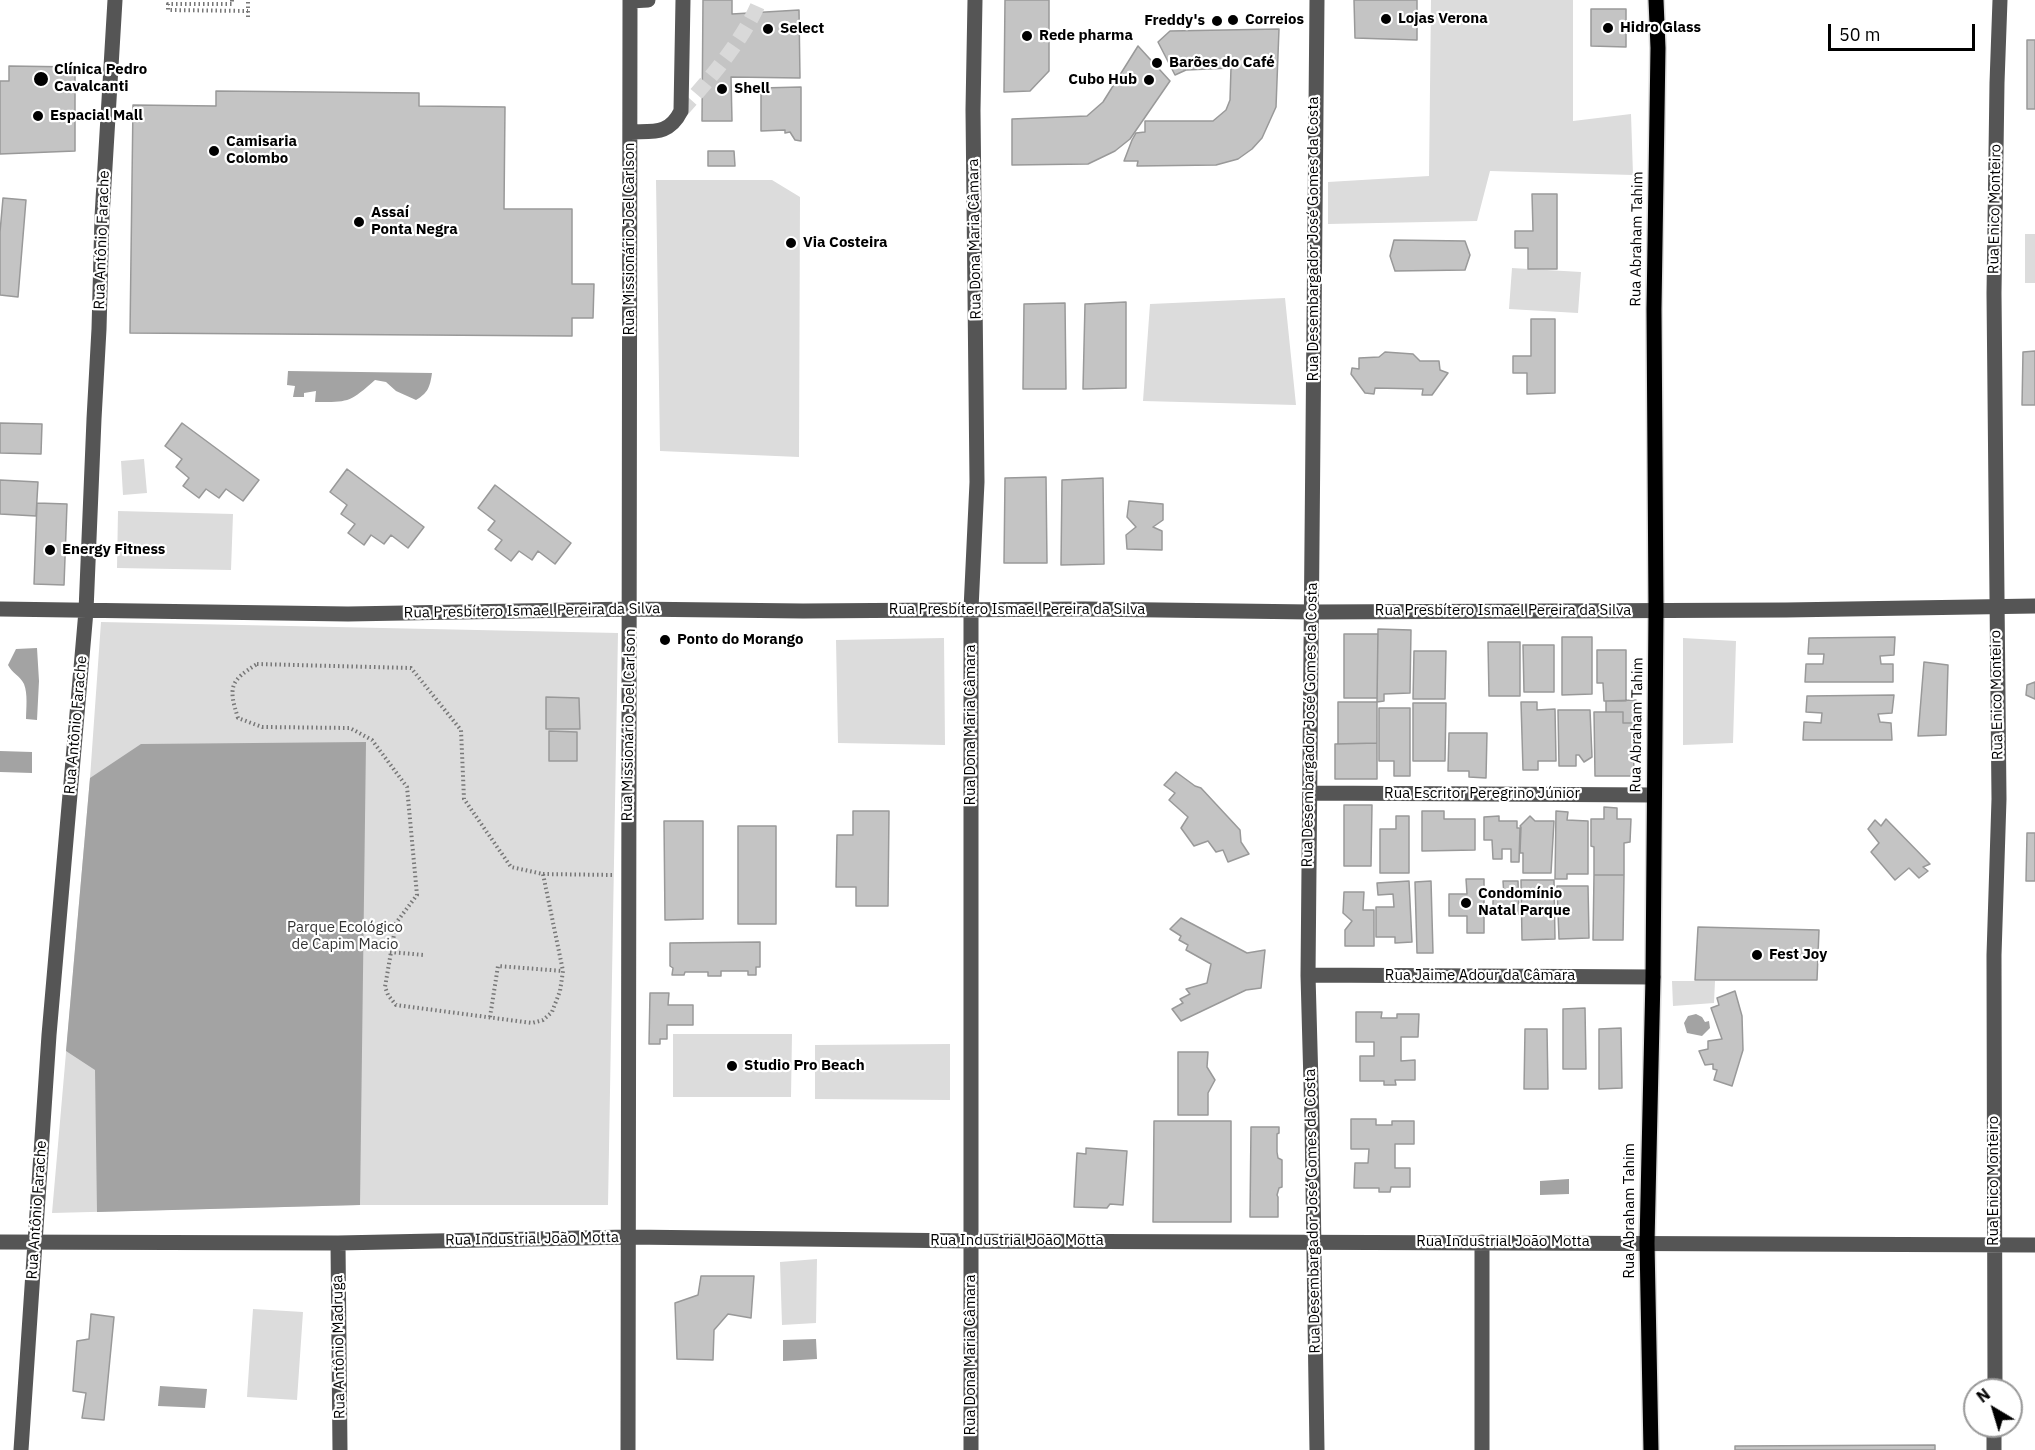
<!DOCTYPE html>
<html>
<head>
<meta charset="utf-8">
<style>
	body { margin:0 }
	#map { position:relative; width:2035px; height:1450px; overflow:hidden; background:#fff; font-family:"IBM Plex Sans",sans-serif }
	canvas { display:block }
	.north { position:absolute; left:1963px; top:1378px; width:60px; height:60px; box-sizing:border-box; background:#fff; border:2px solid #999; border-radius:50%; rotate:322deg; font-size:16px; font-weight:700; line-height:24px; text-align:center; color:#000 }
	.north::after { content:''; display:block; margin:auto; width:21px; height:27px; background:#000; clip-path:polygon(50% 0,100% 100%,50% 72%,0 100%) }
	.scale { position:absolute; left:1828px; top:24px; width:147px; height:27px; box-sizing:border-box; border:3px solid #000; border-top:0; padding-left:8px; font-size:18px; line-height:21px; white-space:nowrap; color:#000; -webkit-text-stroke:4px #fff; paint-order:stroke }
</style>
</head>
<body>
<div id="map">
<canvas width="2035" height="1450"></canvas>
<div class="north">N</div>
<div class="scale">50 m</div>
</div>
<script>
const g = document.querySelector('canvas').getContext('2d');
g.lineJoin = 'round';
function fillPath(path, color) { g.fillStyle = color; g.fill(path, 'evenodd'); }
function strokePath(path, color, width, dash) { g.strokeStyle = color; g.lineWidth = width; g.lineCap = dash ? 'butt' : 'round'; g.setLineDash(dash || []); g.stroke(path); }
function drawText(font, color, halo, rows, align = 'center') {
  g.font = font + ' "IBM Plex Sans",sans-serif'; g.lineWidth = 4.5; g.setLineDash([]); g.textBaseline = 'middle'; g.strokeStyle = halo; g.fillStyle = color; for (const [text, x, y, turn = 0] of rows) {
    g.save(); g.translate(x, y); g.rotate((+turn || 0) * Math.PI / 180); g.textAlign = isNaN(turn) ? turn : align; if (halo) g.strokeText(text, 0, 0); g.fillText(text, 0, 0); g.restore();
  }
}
const green = new Path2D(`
	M 1431,0 L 1573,0 L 1573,121 L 1631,114 L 1633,175 L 1490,171 L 1477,221 L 1328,224 L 1328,182 L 1429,176 Z
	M 656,180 L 772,180 L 800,197 L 799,457 L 660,451 Z
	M 2025,234 L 2035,234 L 2035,283 L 2025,283 Z
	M 1512,268 L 1581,272 L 1578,313 L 1509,309 Z
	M 1285,298 L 1296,405 L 1143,401 L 1150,304 Z
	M 144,459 L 147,493 L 123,495 L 121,461 Z
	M 118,511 L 233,514 L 231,570 L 117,568 Z
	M 101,622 L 618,633 L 608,1205 L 360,1205 L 52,1213 L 90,778 Z
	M 944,638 L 945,745 L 838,743 L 836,640 Z
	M 1683,638 L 1736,641 L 1733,743 L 1683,745 Z
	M 1672,981 L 1715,981 L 1714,1003 L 1673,1006 Z
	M 673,1034 L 792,1034 L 791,1097 L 673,1097 Z
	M 950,1044 L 950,1100 L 815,1099 L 815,1045 Z
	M 817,1259 L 816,1323 L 782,1325 L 780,1262 Z
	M 253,1309 L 303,1312 L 297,1400 L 247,1397 Z`);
const water = new Path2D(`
	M 288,371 L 432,373 C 430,387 428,393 416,400 L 396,391 L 386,382 L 375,380 C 349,403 349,402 315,402 L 316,391 L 304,393 L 304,397 L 293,397 L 295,386 L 287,385 Z
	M 37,648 L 39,681 L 37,720 L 26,719 C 26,709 28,694 24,684 C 20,676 12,673 8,665 L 16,649 Z
	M 366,742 L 360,1205 L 97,1212 L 95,1070 L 66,1051 L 90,778 L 141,744 Z
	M 0,751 L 32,752 L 32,773 L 0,772 Z
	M 1696,1014 L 1702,1017 L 1705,1022 L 1709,1021 L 1710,1028 L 1702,1036 L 1687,1033 L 1684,1023 L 1688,1016 Z
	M 1569,1179 L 1569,1194 L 1540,1195 L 1540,1181 Z
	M 816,1339 L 817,1359 L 783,1361 L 783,1340 Z
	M 160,1386 L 207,1389 L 205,1408 L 158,1406 Z`);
const building = new Path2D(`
	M 703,0 L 732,0 L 732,14 L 799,10 L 800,78 L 731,77 L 732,121 L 702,121 Z
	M 1005,0 L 1049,0 L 1049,71 L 1030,91 L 1004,92 Z
	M 1354,0 L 1417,0 L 1417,40 L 1355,38 Z
	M 1591,9 L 1626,9 L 1626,47 L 1591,46 Z
	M 1279,29 L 1276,107 L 1262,138 L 1252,149 L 1238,159 L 1216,165 L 1137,166 L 1138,161 L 1124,161 L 1132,140 L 1136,133 L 1145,132 L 1145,121 L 1213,121 L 1226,110 L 1230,100 L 1231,68 L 1186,70 L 1175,75 L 1158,42 L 1170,31 Z
	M 2027,40 L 2035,40 L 2035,109 L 2027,109 Z
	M 1138,46 L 1170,81 L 1130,139 L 1115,151 L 1088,164 L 1012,165 L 1012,119 L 1087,116 L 1103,102 Z
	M 9,66 L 75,67 L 75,151 L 0,154 L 0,81 L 9,81 Z
	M 801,87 L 801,141 L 795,140 L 790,132 L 785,133 L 785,130 L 761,131 L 761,88 Z
	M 216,91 L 419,93 L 419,106 L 505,107 L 504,209 L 572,209 L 572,284 L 594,284 L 593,318 L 572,318 L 572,336 L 130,333 L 133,105 L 216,106 Z
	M 708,151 L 734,151 L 735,166 L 708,166 Z
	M 1532,194 L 1557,194 L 1557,269 L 1528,269 L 1528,248 L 1515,248 L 1515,231 L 1533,231 Z
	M 3,198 L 26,200 L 18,297 L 0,295 L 0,232 Z
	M 1394,240 L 1465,241 L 1470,255 L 1465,270 L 1395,271 L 1390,256 Z
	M 1126,302 L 1126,388 L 1083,389 L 1085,304 Z
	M 1065,303 L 1066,389 L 1023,389 L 1024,304 Z
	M 1531,319 L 1555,319 L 1555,393 L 1527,394 L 1527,373 L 1513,373 L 1513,356 L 1531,356 Z
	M 2035,351 L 2035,405 L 2022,405 L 2023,352 Z
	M 1385,352 L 1413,354 L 1420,361 L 1439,361 L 1440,370 L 1448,373 L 1432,395 L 1422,395 L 1423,389 L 1375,388 L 1374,394 L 1365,393 L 1351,374 L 1352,368 L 1359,369 L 1359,358 L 1379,357 Z
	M 0,423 L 42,424 L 41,454 L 0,453 Z
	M 182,423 L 259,480 L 243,501 L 226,489 L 219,498 L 206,489 L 199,498 L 183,486 L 189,478 L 176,467 L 182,459 L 165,446 Z
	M 347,469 L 424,527 L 408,548 L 391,535 L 384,544 L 371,535 L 364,545 L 348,533 L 355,524 L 341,514 L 347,505 L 330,492 Z
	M 1046,477 L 1047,563 L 1004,563 L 1005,478 Z
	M 1103,478 L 1104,564 L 1061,565 L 1062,480 Z
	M 0,480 L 38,482 L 36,516 L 0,514 Z
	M 495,485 L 571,543 L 555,564 L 538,551 L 532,560 L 519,551 L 511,561 L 495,549 L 502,540 L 488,530 L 495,521 L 478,508 Z
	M 1129,501 L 1163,504 L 1163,520 L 1153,527 L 1162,531 L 1162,550 L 1127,549 L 1126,535 L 1136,527 L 1127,517 Z
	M 37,503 L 67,504 L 64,585 L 34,584 Z
	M 1378,629 L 1411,630 L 1410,693 L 1384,694 L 1384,701 L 1377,702 Z
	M 1344,634 L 1378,634 L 1377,698 L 1344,698 Z
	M 1562,637 L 1592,637 L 1592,694 L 1562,695 Z
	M 1895,637 L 1894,655 L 1880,656 L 1881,664 L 1893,664 L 1893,682 L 1805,682 L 1806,664 L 1823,664 L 1824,654 L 1808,654 L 1809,638 Z
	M 1488,642 L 1520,642 L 1520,696 L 1489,696 Z
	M 1523,645 L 1554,645 L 1554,692 L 1524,692 Z
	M 1597,650 L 1626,650 L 1626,701 L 1604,701 L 1603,683 L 1597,683 Z
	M 1414,651 L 1446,651 L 1445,699 L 1413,699 Z
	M 1924,662 L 1948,665 L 1946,735 L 1918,736 Z
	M 2035,682 L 2035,699 L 2026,695 L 2027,685 Z
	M 1894,695 L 1892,713 L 1878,714 L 1880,722 L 1891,723 L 1892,740 L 1803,740 L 1804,722 L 1821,723 L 1822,713 L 1806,712 L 1807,696 Z
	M 546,697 L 579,698 L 580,729 L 546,729 Z
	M 1636,700 L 1636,723 L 1623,723 L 1623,712 L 1606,712 L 1606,701 Z
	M 1338,702 L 1377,702 L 1377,743 L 1338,744 Z
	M 1521,702 L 1537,702 L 1537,710 L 1555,709 L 1556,761 L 1538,761 L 1538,770 L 1523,770 Z
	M 1413,703 L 1446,703 L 1445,761 L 1413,761 Z
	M 1379,708 L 1410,708 L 1410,776 L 1394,776 L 1394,761 L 1379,761 Z
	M 1558,710 L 1590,710 L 1592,757 L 1584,762 L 1579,755 L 1576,755 L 1576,766 L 1559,766 Z
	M 1594,712 L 1623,712 L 1623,723 L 1633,723 L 1634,776 L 1595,776 Z
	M 549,731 L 577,732 L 577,761 L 549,761 Z
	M 1449,733 L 1487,733 L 1486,778 L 1469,777 L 1469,771 L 1448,771 Z
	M 1377,743 L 1377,779 L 1335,779 L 1335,744 Z
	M 1176,772 L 1195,786 L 1201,788 L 1240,830 L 1241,842 L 1249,854 L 1228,862 L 1223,850 L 1216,852 L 1208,841 L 1194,846 L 1181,828 L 1188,817 L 1169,800 L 1175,793 L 1164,785 Z
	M 1344,805 L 1372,805 L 1371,866 L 1344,866 Z
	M 1604,807 L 1617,808 L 1617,819 L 1631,819 L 1630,842 L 1624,843 L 1624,875 L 1594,875 L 1594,847 L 1591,846 L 1591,819 L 1604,819 Z
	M 853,811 L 889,811 L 888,906 L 856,906 L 856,887 L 836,887 L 837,835 L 853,835 Z
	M 1422,811 L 1444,811 L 1444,819 L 1475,819 L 1475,850 L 1422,851 Z
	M 1556,811 L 1568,812 L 1567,820 L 1588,821 L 1588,874 L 1567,874 L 1567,879 L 1555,879 Z
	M 1396,816 L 1409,816 L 1409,873 L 1380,873 L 1380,829 L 1396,829 Z
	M 1499,816 L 1499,821 L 1517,821 L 1517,828 L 1520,828 L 1519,862 L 1511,862 L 1511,849 L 1502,849 L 1502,859 L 1493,859 L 1492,840 L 1484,840 L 1484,817 Z
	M 1530,816 L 1535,821 L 1554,821 L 1551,873 L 1523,873 L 1523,853 L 1520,853 L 1521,827 L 1520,826 Z
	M 1886,819 L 1930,864 L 1923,867 L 1928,871 L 1919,878 L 1909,868 L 1895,880 L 1871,852 L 1879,843 L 1868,829 L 1875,820 L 1881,826 Z
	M 664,821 L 703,821 L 703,919 L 665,920 Z
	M 738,826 L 776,826 L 776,924 L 738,924 Z
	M 2027,833 L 2035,833 L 2035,881 L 2026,881 Z
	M 1594,875 L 1624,875 L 1623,940 L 1593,940 Z
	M 1466,879 L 1484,879 L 1484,933 L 1467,933 L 1467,916 L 1449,916 L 1449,894 L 1467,894 Z
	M 1521,880 L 1554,880 L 1555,939 L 1522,940 Z
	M 1409,881 L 1412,942 L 1395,943 L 1395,937 L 1376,937 L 1376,907 L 1394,907 L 1393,894 L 1378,895 L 1377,883 Z
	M 1431,881 L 1433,953 L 1417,953 L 1415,882 Z
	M 1503,881 L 1518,881 L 1519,914 L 1493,915 L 1493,896 L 1504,896 Z
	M 1557,886 L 1588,886 L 1589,938 L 1559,939 Z
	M 1344,892 L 1364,892 L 1363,910 L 1374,910 L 1374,946 L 1345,946 L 1345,930 L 1352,921 L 1343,913 Z
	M 1181,918 L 1247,953 L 1265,950 L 1261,988 L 1246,990 L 1181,1021 L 1172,1009 L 1183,1003 L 1180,999 L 1190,994 L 1186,989 L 1207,983 L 1211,964 L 1186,950 L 1188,945 L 1179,940 L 1181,936 L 1170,929 Z
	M 1698,927 L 1819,930 L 1817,980 L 1695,980 Z
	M 760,942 L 760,967 L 756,967 L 756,975 L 748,975 L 748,971 L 721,971 L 721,976 L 708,976 L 708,972 L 685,972 L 684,975 L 672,975 L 673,968 L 670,966 L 670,943 Z
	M 1735,991 L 1742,1016 L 1743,1050 L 1732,1086 L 1714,1080 L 1717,1070 L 1713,1069 L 1713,1064 L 1705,1065 L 1699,1051 L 1708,1049 L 1708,1041 L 1722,1039 L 1711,1008 L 1719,1005 L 1717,998 Z
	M 650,993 L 669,993 L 668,1005 L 693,1005 L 693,1025 L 667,1025 L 667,1039 L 660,1039 L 660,1044 L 649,1044 Z
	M 1585,1008 L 1586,1069 L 1563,1069 L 1563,1009 Z
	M 1356,1012 L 1382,1012 L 1381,1018 L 1397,1018 L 1397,1014 L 1419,1014 L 1418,1037 L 1401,1037 L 1401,1061 L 1415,1060 L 1415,1080 L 1395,1080 L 1396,1085 L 1384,1085 L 1384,1081 L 1360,1081 L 1360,1056 L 1374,1056 L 1374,1042 L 1356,1042 Z
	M 1621,1028 L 1622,1088 L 1599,1089 L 1599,1029 Z
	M 1525,1029 L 1547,1029 L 1548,1089 L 1524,1089 Z
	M 1178,1052 L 1208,1052 L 1207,1067 L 1215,1080 L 1208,1093 L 1208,1115 L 1178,1115 Z
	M 1351,1119 L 1376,1119 L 1376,1125 L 1392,1125 L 1392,1121 L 1414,1121 L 1414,1144 L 1395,1144 L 1395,1168 L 1410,1168 L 1410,1187 L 1391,1187 L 1390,1192 L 1379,1192 L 1379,1188 L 1354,1188 L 1355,1163 L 1368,1163 L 1369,1149 L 1351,1149 Z
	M 1154,1121 L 1231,1121 L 1231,1222 L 1153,1222 Z
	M 1251,1127 L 1279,1127 L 1279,1133 L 1277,1134 L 1277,1152 L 1278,1158 L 1282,1160 L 1282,1187 L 1279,1188 L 1277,1195 L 1278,1197 L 1278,1217 L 1250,1217 Z
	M 1086,1148 L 1127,1151 L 1123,1205 L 1110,1204 L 1107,1208 L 1074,1207 L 1077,1153 L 1086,1154 Z
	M 701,1276 L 754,1276 L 751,1318 L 728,1314 L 714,1330 L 713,1360 L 677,1359 L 675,1303 L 698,1295 Z
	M 91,1314 L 114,1317 L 104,1420 L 82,1418 L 86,1393 L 73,1391 L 77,1341 L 89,1339 Z
	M 1935,1445 L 1935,1450 L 1735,1450 L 1735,1446 Z`);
const minorTunnel = new Path2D(`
	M 681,111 C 709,80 745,38 760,0`);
const path = new Path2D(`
	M 232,0 L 232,4 L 168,4 L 168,10 L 248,11
	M 248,17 L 248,0
	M 257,664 L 411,668 L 461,730 L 464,799 L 511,867 L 543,874 L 563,971 L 560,991 L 552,1012 L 543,1020 L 532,1023 L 396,1005 L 388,995 L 385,987 L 396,923 L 417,895 L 407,787 L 372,740 L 350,728 L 262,727 L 238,718 C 228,687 230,681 257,664 Z
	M 543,874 L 614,875
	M 390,952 L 424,955
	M 490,1017 L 498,966 L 563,971`);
const minor = new Path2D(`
	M 1317,0 L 1308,975 L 1312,1120 L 1317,1450
	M 630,1 L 648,0
	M 630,132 C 654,131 669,135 681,111 L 683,0
	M 0,609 L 348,614 L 631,609 L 803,611 L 1084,609 L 1311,612 L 1786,610 L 2035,606
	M 1310,793 L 1654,795
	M 1308,975 L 1653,977
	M 0,1242 L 338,1243 L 628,1237 L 972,1241 L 2035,1245
	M 338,1243 L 340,1450
	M 1995,1390 L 1994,955 L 1999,799 L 1994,293 L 1997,83 L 2000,0
	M 21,1450 L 49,1035 L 86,611 L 94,419 L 99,329 L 102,217 L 115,0
	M 628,1450 L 630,0
	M 971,1450 L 971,609 L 977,482 L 973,110 L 975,0
	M 1482,1450 L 1482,1242
	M 1994,1450 L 1994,1426`);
const major = new Path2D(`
	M 1651,1450 L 1647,1243 L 1653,977 L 1656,610 L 1654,309 L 1658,48 L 1656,0`);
const markers = [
	[1386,19,6,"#000"],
	[1233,20,6,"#000"],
	[1217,21,6,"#000"],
	[1608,28,6,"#000"],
	[768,29,6,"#000"],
	[1027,36,6,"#000"],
	[1157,63,6,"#000"],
	[41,79,8,"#000"],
	[1149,80,6,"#000"],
	[722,89,6,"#000"],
	[38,116,6,"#000"],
	[214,151,6,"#000"],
	[359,222,6,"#000"],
	[791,243,6,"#000"],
	[50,550,6,"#000"],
	[665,640,6,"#000"],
	[1466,903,6,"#000"],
	[1757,955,6,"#000"],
	[732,1066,6,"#000"]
];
const poiNames = [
	["Lojas Verona",1398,19],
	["Correios",1245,20],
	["Freddy's",1205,21,"right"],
	["Hidro Glass",1620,28],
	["Select",780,29],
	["Rede pharma",1039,36],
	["Barões do Café",1169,63],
	["Clínica Pedro",54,70],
	["Cavalcanti",54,87],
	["Cubo Hub",1137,80,"right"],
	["Shell",734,89],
	["Espacial Mall",50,116],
	["Camisaria",226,142],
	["Colombo",226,159],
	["Assaí",371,213],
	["Ponta Negra",371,230],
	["Via Costeira",803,243],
	["Energy Fitness",62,550],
	["Ponto do Morango",677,640],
	["Condomínio",1478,894],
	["Natal Parque",1478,911],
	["Fest Joy",1769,955],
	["Studio Pro Beach",744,1066]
];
const streetNames = [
	["Rua Enico Monteiro",1995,209,-89],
	["Rua Missionário Joel Carlson",630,239,-90],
	["Rua Dona Maria Câmara",975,239,-91],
	["Rua Desembargador José Gomes da Costa",1314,239,-90],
	["Rua Abraham Tahim",1637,239,-89],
	["Rua Antônio Farache",102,240,-88],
	["Rua Presbítero Ismael Pereira da Silva",1017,610],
	["Rua Presbítero Ismael Pereira da Silva",532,611,-1],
	["Rua Presbítero Ismael Pereira da Silva",1503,611],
	["Rua Enico Monteiro",1997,695,-91],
	["Rua Antônio Farache",76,725,-85],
	["Rua Missionário Joel Carlson",629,725,-89],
	["Rua Dona Maria Câmara",971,725,-90],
	["Rua Desembargador José Gomes da Costa",1310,725,-89],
	["Rua Abraham Tahim",1637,725,-89],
	["Rua Escritor Peregrino Júnior",1482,794],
	["Rua Jaime Adour da Câmara",1480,976],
	["Rua Enico Monteiro",1994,1181,-90],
	["Rua Antônio Farache",37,1210,-86],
	["Rua Desembargador José Gomes da Costa",1313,1211,-91],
	["Rua Abraham Tahim",1630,1211,-90],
	["Rua Industrial João Motta",532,1239,-1],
	["Rua Industrial João Motta",1017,1241],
	["Rua Industrial João Motta",1503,1242],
	["Rua Antônio Madruga",339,1347,-91],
	["Rua Dona Maria Câmara",971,1355,-90]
];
const parkNames = [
	["Parque Ecológico",345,928],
	["de Capim Macio",345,945]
];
fillPath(green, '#dcdcdc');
fillPath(water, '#a3a3a3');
fillPath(building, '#c4c4c4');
strokePath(building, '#999', 1.5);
strokePath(minorTunnel, '#d9d9d9', 15, [15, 8]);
strokePath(major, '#dbdbdb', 18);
strokePath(path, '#777', 4, [1.5, 3]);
strokePath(minor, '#555', 15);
strokePath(major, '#000', 15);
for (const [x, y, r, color] of markers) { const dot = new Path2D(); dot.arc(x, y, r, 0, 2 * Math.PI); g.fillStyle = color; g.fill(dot); strokePath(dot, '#fff', 2); }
drawText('bold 15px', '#000', '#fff', poiNames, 'left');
drawText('15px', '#000', '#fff', streetNames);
drawText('15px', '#333', '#fff', parkNames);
</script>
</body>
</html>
